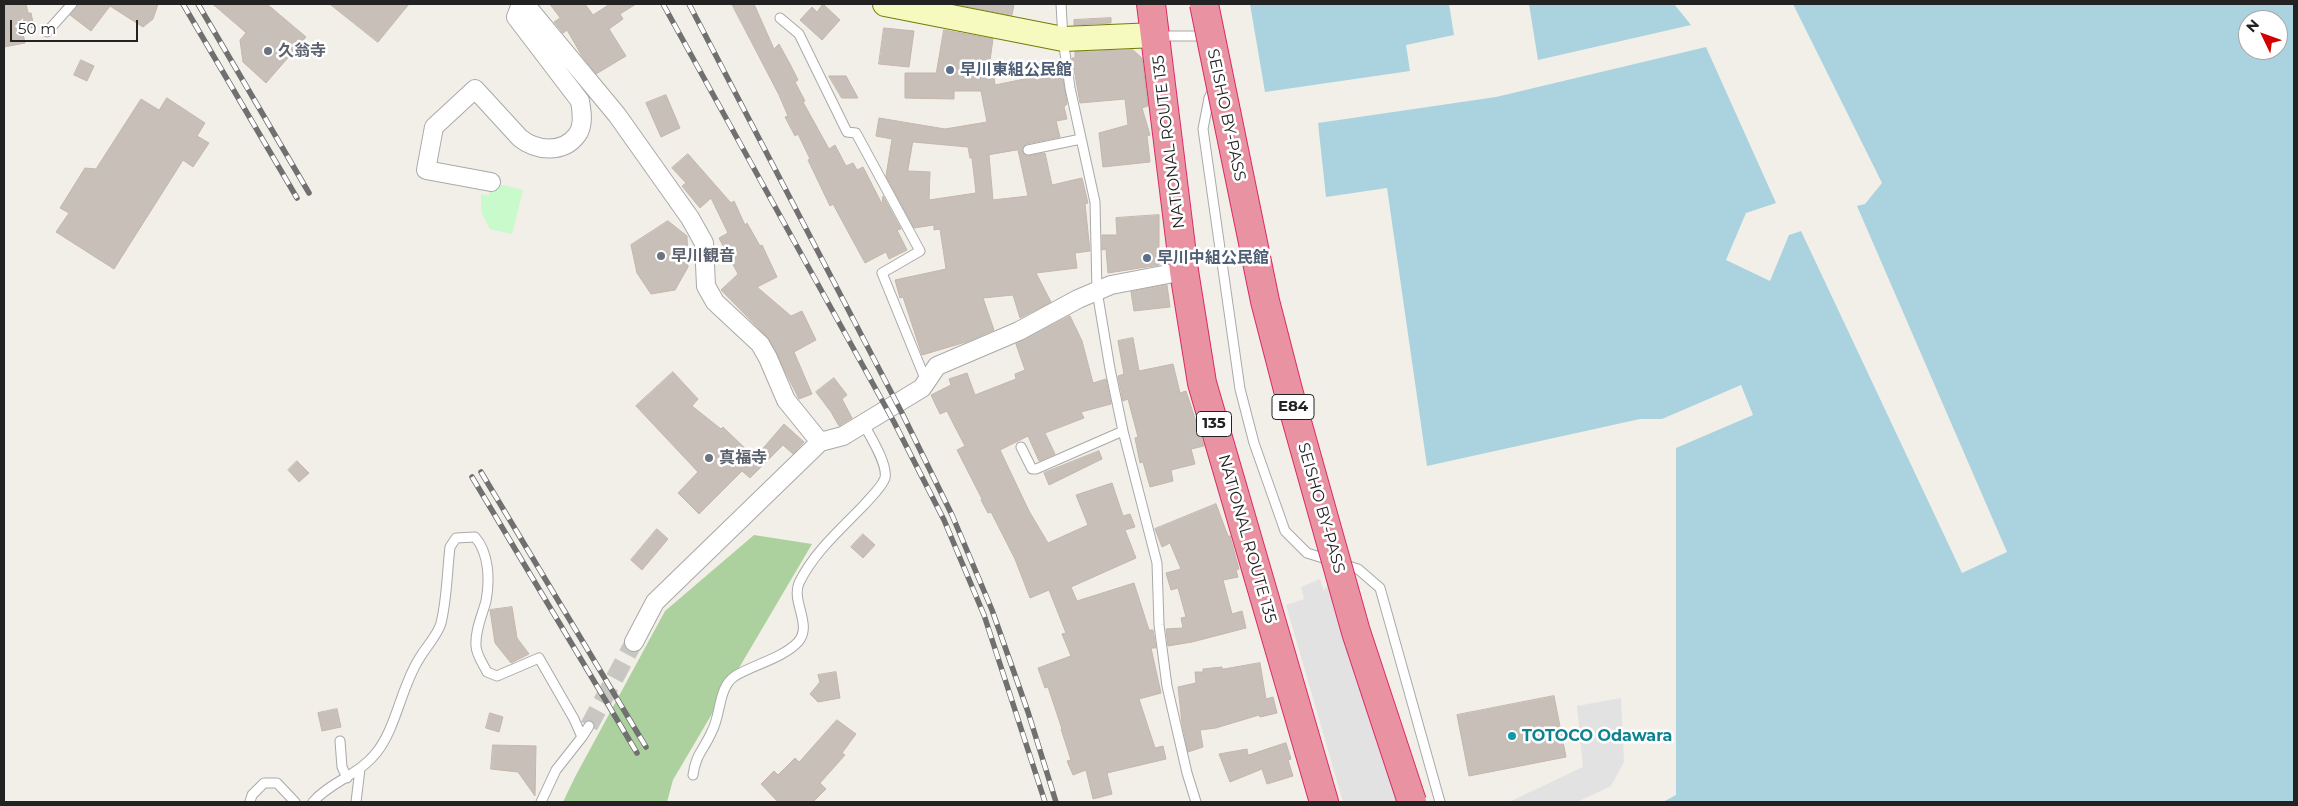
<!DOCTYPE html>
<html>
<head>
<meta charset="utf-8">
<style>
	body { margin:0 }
	#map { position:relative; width:2298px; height:806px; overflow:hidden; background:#f2efe9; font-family:Montserrat,sans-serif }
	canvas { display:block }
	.frame { position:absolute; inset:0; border:5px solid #222; pointer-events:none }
	.north { position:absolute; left:2238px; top:10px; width:50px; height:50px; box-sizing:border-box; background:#fff; border:1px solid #a7a7a7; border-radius:50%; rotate:312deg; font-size:14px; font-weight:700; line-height:20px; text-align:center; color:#222 }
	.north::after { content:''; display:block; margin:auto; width:18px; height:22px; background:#d40000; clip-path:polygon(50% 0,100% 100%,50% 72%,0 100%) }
	.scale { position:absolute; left:10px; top:20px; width:128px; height:22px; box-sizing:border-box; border:2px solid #222; border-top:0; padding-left:6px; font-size:15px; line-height:18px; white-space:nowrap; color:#222; -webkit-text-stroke:4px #fff; paint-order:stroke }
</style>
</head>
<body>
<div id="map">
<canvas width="2298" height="806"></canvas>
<div class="frame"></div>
<div class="north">N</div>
<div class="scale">50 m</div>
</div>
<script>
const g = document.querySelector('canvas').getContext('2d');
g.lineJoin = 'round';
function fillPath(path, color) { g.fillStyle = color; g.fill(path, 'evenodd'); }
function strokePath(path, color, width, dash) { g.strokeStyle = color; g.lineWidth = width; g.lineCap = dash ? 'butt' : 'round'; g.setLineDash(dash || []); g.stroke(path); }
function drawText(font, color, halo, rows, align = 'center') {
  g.font = font + ' Montserrat,"Noto Sans JP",sans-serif'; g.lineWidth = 5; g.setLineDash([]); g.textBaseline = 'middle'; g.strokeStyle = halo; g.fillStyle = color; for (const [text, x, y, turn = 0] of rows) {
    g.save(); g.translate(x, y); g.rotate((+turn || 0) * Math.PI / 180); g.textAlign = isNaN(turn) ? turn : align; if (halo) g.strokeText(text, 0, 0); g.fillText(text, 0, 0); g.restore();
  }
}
const forest = new Path2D(`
	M 754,535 L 812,544 L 673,780 L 667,802 L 563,802 L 575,777 L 665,611 Z`);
const park = new Path2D(`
	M 491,182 L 523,190 L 512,234 L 490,229 L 481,212 L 481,194 L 489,195 Z`);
const parking = new Path2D(`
	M 1320,579 L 1324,591 L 1330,581 L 1419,802 L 1343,802 L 1286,605 L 1304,599 L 1301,587 Z
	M 1621,698 L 1624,762 L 1611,786 L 1577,802 L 1509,802 L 1583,767 L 1577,706 Z`);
const water = new Path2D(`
	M 1250,4 L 1449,4 L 1454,35 L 1406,45 L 1410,71 L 1265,92 Z
	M 1529,4 L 1674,4 L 1691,25 L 1538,60 Z
	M 1793,4 L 2294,4 L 2294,802 L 1663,802 L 1676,795 L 1676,448 L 1753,415 L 1741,385 L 1662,419 L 1640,419 L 1427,466 L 1387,188 L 1326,197 L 1318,123 L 1496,97 L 1706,47 L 1776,203 L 1746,213 L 1726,260 L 1770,281 L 1789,235 L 1801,231 L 1962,573 L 2007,552 L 1857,206 L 1865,204 L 1882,183 ZM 2248,20 L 2278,20 L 2278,50 L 2248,50 Z`);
const building = new Path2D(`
	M 4,4 L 26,4 L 28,13 L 31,13 L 34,27 L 22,29 L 25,43 L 4,47 Z
	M 79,4 L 158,4 L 153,19 L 143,27 L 110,6 L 91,31 L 70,15 Z
	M 213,4 L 267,4 L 306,37 L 266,83 L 243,62 L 240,40 L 246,33 Z
	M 330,4 L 409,4 L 378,42 Z
	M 550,4 L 585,4 L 593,15 L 610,4 L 636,4 L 620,14 L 623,19 L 609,29 L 626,56 L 596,74 L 582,56 L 567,30 L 563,33 L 554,22 L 560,18 Z
	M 732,4 L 754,4 L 774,49 L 779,44 L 790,64 L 798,80 L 795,82 L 805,101 L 803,102 L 829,149 L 835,145 L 846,166 L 853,163 L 857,170 L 863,167 L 882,204 L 883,196 L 901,229 L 897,230 L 907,250 L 889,259 L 886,252 L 865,263 L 833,204 L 830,206 L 808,160 L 810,159 L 798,134 L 795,136 L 785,117 L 788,116 L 779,95 Z
	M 823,4 L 840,20 L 822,40 L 800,20 L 812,7 L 817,12 Z
	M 955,4 L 1014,4 L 1012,15 Z
	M 1111,18 L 1111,23 L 1074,25 L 1074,20 Z
	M 884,28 L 914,31 L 909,67 L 879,64 Z
	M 944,30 L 993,39 L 988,75 L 994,75 L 995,85 L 1039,76 L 1037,64 L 1060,60 L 1067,104 L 1064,107 L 1067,119 L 1056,121 L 1060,137 L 1026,144 L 1022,151 L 1027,156 L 1045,153 L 1052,185 L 1082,178 L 1088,203 L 1085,204 L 1090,251 L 1075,253 L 1077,268 L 1036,273 L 1051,302 L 1020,318 L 1013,295 L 983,298 L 994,330 L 966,342 L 922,355 L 903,297 L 900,298 L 895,280 L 946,269 L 940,229 L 934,230 L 934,225 L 914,228 L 886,176 L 892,139 L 876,136 L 879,118 L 945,129 L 987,122 L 981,91 L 954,91 L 954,99 L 905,98 L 905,73 L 936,73 ZM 913,142 L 968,147 L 970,158 L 972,158 L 976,193 L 929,200 L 930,172 L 908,171 ZM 1018,150 L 1028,196 L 993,200 L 989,155 Z
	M 1133,50 L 1142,58 L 1148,106 L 1142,108 L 1150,135 L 1147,136 L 1150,162 L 1103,167 L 1099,133 L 1128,125 L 1125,99 L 1080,103 L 1072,58 L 1075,58 L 1075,52 Z
	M 81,60 L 94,66 L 87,81 L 74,75 Z
	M 829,76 L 846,76 L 858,98 L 842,98 Z
	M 666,95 L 680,128 L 661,137 L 646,103 Z
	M 167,98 L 205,123 L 197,136 L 209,143 L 193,167 L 183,160 L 114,269 L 56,232 L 69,213 L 60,208 L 85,168 L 96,169 L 141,99 L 159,110 Z
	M 688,154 L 731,203 L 734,201 L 745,225 L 747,223 L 760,246 L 762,245 L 777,277 L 757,287 L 791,316 L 802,311 L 816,340 L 794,352 L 812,394 L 799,399 L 769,339 L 721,290 L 738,274 L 719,238 L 728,233 L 711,198 L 700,208 L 682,186 L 686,183 L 672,168 Z
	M 1159,215 L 1159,265 L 1108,273 L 1106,249 L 1102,250 L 1102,235 L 1117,235 L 1116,218 Z
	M 668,221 L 687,236 L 688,267 L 675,290 L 651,294 L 637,273 L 631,245 Z
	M 1167,285 L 1170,307 L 1134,311 L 1131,292 Z
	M 1070,316 L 1082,341 L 1093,383 L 1106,379 L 1111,404 L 1081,412 L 1084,418 L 1045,433 L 1055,454 L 1039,461 L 1028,436 L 1000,450 L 1029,511 L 1048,543 L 1088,525 L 1076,495 L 1112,483 L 1123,516 L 1130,514 L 1135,527 L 1125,530 L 1136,558 L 1071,587 L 1077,601 L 1134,583 L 1149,630 L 1153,630 L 1156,648 L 1151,648 L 1161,693 L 1139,699 L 1155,748 L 1163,746 L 1166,759 L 1107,773 L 1112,794 L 1093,799 L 1086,770 L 1073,775 L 1067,761 L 1071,760 L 1061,729 L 1062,729 L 1048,687 L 1045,688 L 1038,668 L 1071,656 L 1062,634 L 1066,633 L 1049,590 L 1030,598 L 1015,559 L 991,512 L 988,513 L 981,500 L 982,499 L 957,450 L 965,446 L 955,427 L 947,411 L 940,414 L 931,395 L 951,385 L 949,379 L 967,373 L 975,395 L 1016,379 L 1015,374 L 1025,370 L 1016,344 Z
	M 1133,338 L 1139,371 L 1173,364 L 1180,393 L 1186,391 L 1204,446 L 1191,449 L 1195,464 L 1171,470 L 1173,481 L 1150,487 L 1143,462 L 1140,463 L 1135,438 L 1138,437 L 1128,399 L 1123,401 L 1118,376 L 1124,374 L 1118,341 Z
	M 673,372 L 698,399 L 692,406 L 721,429 L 723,427 L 753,456 L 757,452 L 759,453 L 784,424 L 804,442 L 793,454 L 783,445 L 750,478 L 742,471 L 699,514 L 678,493 L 698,472 L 636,406 Z
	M 834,378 L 847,395 L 842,399 L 852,418 L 839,426 L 831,412 L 816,392 Z
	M 1099,451 L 1102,459 L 1049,485 L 1044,473 Z
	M 297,461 L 309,473 L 299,482 L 288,470 Z
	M 1216,504 L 1228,536 L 1230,536 L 1239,569 L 1236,570 L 1238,577 L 1223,580 L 1232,614 L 1242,611 L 1246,628 L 1192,642 L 1168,646 L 1166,629 L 1183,628 L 1181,618 L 1186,617 L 1178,588 L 1171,590 L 1166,573 L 1181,569 L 1170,543 L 1162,547 L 1155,529 Z
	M 657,529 L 668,539 L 642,570 L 631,560 Z
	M 863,534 L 875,545 L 863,558 L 851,547 Z
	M 512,607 L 517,638 L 529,654 L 511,663 L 495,643 L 490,610 Z
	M 1260,663 L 1266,699 L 1273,697 L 1277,713 L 1260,717 L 1259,715 L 1216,728 L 1200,730 L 1203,747 L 1188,752 L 1182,723 L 1178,687 L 1196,683 L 1195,672 L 1203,672 L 1203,669 L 1222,667 L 1222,669 Z
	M 836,672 L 840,698 L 818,702 L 810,694 L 820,682 L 818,675 Z
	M 1554,696 L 1566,757 L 1469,776 L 1457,715 Z
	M 337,709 L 341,727 L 322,731 L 318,713 Z
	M 490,713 L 503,717 L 499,732 L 486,728 Z
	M 837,720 L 856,734 L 842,753 L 845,755 L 820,783 L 826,789 L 813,802 L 778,802 L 761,784 L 774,771 L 778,775 L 795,758 L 799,762 Z
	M 1286,743 L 1291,759 L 1288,760 L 1293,776 L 1267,784 L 1262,769 L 1230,782 L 1219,754 L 1247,749 L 1248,755 Z
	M 493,745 L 536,746 L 535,796 L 518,772 L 491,769 Z`);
const streetTunnel = new Path2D(`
	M 589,726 L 634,642`);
const lane = new Path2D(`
	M 1061,4 L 1063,39 L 1070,88 L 1095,202 L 1097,291 L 1110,369 L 1123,431 L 1157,563 L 1159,625 L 1167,686 L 1187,773 L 1196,802
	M 780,18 L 799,34 L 847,132 L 856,133 L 920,251 L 882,273 L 926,381
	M 47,32 L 72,4
	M 1159,36 L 1204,36 L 1208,38
	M 1214,88 L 1209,98 L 1203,129 L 1240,389 L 1254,443 L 1285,531 L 1307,553 L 1358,569 L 1380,588 L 1440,802
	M 1028,150 L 1081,139
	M 1021,447 L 1032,469 L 1036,469 L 1123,431
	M 340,741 L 342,767 L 347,778
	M 693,775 C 696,753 704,750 712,731 C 721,715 718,687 735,676 C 753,665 783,658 798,642 C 813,625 791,602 799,583 C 814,552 841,529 864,505 C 870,498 882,487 885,478 C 888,464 870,436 863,423
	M 250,802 L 252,795 L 264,783 L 277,783 L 295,802
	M 313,802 C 330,782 359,775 376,753 C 396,729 401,687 419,659 C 425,648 438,635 441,623 C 447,599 447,572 450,547 L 456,538 L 475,537 C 489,553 490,580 486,601 C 482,616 475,630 476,646 C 476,654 483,664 487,672 L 497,676 L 539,658 L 574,719 L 582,737 L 589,726
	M 356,802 L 360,769
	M 541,802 L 556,770 L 582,737`);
const street = new Path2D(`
	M 525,4 L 617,115 L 690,218 L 704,243 L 706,286 L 715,302 L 760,344 L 768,358 L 786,400 L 820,442
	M 491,182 L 426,170 L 434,127 L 475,89 L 520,138 C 536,151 563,154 577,135 C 584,126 582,112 580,101 L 516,17 L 521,4
	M 634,642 L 655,602 L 820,442 L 843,436 L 922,388 L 937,366 L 1019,331 L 1078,299 L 1111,285 L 1184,271`);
const secondary = new Path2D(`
	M 885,4 L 1063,39 L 1156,35`);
const highway = new Path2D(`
	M 1151,4 L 1184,271 L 1202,383 L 1324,802`);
const rail = new Path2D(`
	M 183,4 L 297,198
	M 198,4 L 309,193
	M 663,4 L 894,422 L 944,520 L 984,615 L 1045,802
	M 689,4 L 902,413 L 952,515 L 992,610 L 1028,712 L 1056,802
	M 481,472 L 646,747
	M 472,477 L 637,753`);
const highwayBridge = new Path2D(`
	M 1204,4 L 1265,301 L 1288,390 L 1356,632 L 1412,802`);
const markers = [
	[268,51,5,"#6b7280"],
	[950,70,5,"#5c6f8a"],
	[661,256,5,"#6b7280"],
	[1147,258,5,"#5c6f8a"],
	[709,458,5,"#6b7280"],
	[1512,736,5,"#0f9aa8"]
];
const shields = [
	[1293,407,42],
	[1214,424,35]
];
const shieldNames = [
	["E84",1293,407],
	["135",1214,424]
];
const worshipNames = [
	["久翁寺",278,51],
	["早川観音",671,256],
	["真福寺",719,458]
];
const serviceNames = [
	["早川東組公民館",960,70],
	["早川中組公民館",1157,258]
];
const streetNames = [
	["SEISHO BY-PASS",1226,115,78],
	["NATIONAL ROUTE 135",1169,142,-97],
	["SEISHO BY-PASS",1321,508,74],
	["NATIONAL ROUTE 135",1247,539,74]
];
const cultureNames = [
	["TOTOCO Odawara",1522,736]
];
fillPath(forest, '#add19e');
fillPath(park, '#c8facc');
fillPath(parking, '#e2e2e2');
fillPath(water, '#aad3df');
fillPath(building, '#c7bfb8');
strokePath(building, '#c4b6ab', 1);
strokePath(streetTunnel, '#c8c6c1', 18, [18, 9]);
strokePath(lane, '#a9a9a9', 11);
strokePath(street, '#a9a9a9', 20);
strokePath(secondary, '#707d05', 26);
strokePath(highway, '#dc2a67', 30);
strokePath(lane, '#fff', 9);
strokePath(street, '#fff', 18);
strokePath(secondary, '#f7fabf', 24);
strokePath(highway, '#e892a2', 28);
strokePath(rail, '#707070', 5.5);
strokePath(rail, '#fff', 4, [11]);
strokePath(highwayBridge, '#dc2a67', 30, []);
strokePath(highwayBridge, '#e892a2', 28);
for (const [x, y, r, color] of markers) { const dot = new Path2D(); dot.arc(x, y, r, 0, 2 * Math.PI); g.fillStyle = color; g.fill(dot); strokePath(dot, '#fff', 2); }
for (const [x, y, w] of shields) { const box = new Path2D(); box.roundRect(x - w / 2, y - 12.5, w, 25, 4); g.fillStyle = '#fff'; g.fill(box); strokePath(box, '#222', 1); }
drawText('bold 15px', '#222', null, shieldNames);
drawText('bold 16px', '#5b616d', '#fff', worshipNames, 'left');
drawText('bold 16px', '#4e5e75', '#fff', serviceNames, 'left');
drawText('16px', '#222', '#fff', streetNames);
drawText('bold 16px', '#0d838f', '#fff', cultureNames, 'left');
</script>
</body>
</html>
